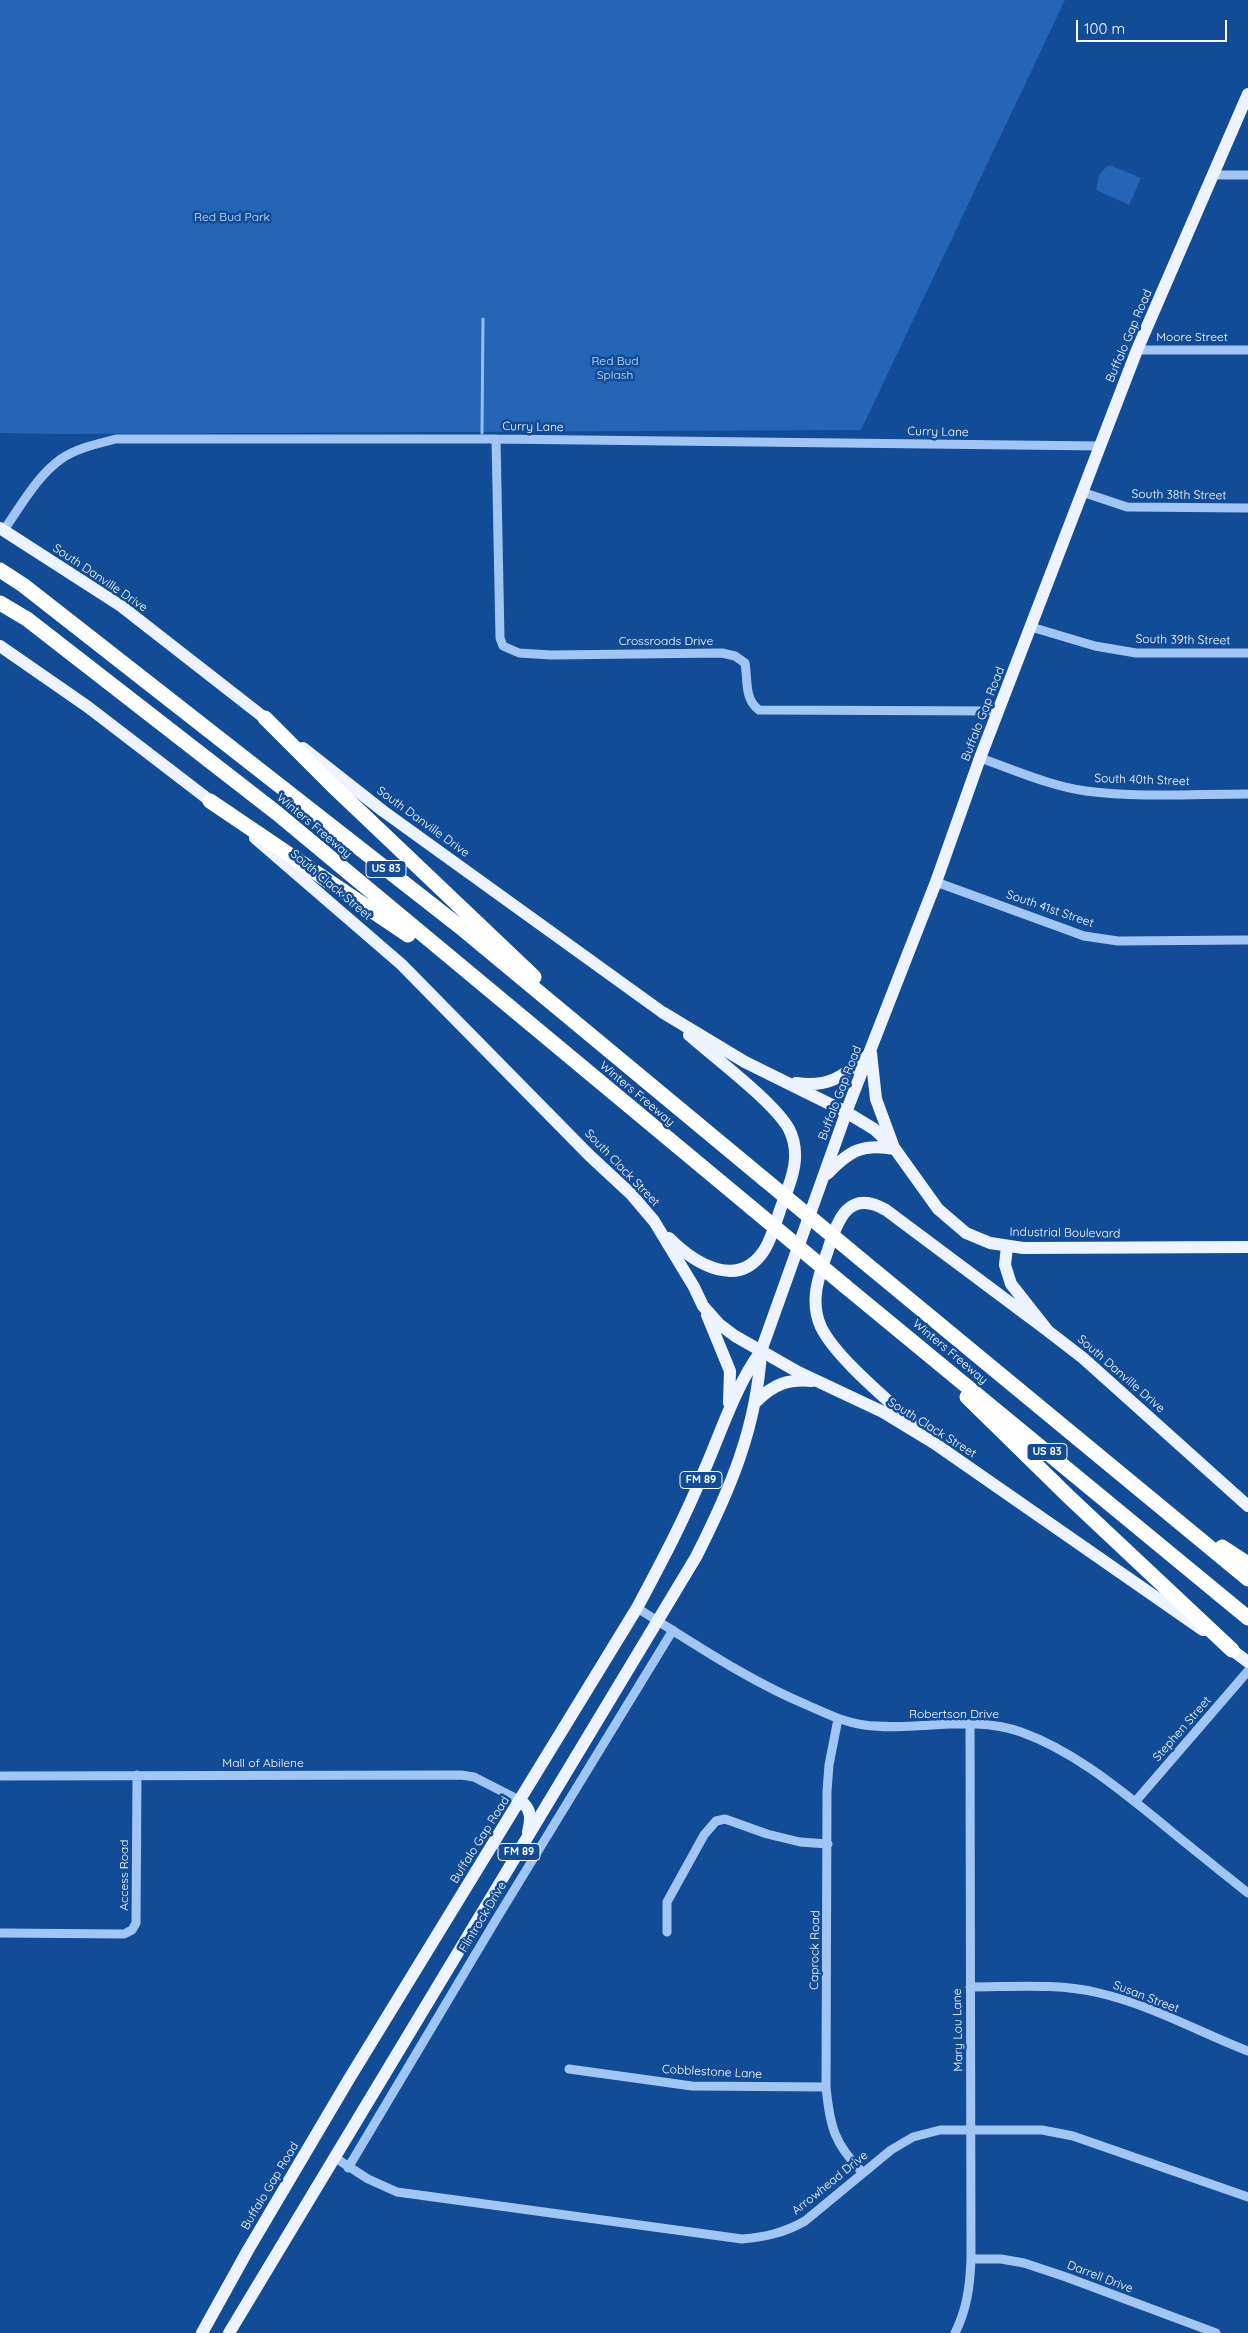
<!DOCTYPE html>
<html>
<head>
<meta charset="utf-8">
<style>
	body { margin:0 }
	#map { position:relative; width:1248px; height:2333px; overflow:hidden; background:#124b96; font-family:Quicksand,sans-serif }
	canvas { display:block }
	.scale { position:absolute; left:1076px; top:20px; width:151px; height:22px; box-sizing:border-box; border:2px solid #fff; border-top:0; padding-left:6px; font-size:15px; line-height:18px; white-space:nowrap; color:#fff; -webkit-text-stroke:4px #124b96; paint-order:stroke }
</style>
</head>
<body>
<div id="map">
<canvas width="1248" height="2333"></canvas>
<div class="scale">100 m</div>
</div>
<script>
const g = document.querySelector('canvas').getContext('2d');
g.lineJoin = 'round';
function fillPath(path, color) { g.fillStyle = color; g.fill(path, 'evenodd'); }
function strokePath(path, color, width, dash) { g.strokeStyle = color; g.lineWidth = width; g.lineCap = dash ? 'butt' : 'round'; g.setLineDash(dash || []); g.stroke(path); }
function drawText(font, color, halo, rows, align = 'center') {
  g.font = font + ' Quicksand,sans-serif'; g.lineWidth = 5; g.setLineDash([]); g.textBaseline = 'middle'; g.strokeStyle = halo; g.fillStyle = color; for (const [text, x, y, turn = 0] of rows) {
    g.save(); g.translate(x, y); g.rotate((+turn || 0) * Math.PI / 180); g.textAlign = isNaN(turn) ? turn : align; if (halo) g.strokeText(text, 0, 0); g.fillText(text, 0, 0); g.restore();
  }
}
const green = new Path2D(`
	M 0,0 L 1065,0 L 861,430 L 58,434 L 0,433 Z
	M 1107,166 L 1112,166 L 1141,178 L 1129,205 L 1096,190 L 1099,175 Z`);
const stream = new Path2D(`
	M 482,433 L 483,319`);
const minor = new Path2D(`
	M 1214,175 L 1248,175
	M 1137,350 L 1248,350
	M 496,439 L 500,638 L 503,646 L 519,653 L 551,655 L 722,653 L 735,656 L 745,663 C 748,680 744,699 759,710 L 998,711
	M 1082,492 L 1127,507 L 1248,508
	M 4,530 C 20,507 37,476 61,459 C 77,448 97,444 116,439 L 496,439 L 1100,446
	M 1031,627 L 1095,646 L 1136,653 L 1248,653
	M 980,758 C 1015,770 1050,786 1086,791 C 1139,798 1195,794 1248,794
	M 936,882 L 1084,936 L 1118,941 L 1248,940
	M 637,1608 C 692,1642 747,1680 807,1705 C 825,1713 843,1722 864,1725 C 915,1732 972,1714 1021,1732 C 1071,1750 1113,1784 1154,1817 C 1185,1843 1217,1868 1248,1893
	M 838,1719 L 829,1765 L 827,1791 L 826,2087 C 830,2127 834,2143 862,2172
	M 0,1776 L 461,1775 L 474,1777 L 521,1801
	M 1135,1802 L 1248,1671
	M 667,1932 L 667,1902 L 704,1835 L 716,1821 L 725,1819 L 767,1834 L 800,1842 L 828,1844
	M 0,1933 L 124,1934 L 132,1930 L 136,1923 L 137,1775
	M 970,1987 C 1012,1987 1058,1983 1099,1993 C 1151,2005 1199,2032 1248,2051
	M 569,2069 L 692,2086 L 826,2087
	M 334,2157 L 368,2179 L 397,2192 L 742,2239 C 765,2237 784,2233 805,2221 L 891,2150 L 913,2137 L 940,2130 L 1042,2130 L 1073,2136 L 1248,2197
	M 348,2168 L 497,1918 L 673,1630
	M 971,2259 L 1001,2259 L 1024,2263 L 1066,2277 L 1216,2333
	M 955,2333 C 967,2309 970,2286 971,2259 L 970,1725`);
const major = new Path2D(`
	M 0,528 L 121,606 L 271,723
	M 0,646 L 88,707 L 217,806
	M 303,748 L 383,811 L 662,1012 L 745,1062 L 846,1112 L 874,1129 L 895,1149 L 938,1209 L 966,1233 L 990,1243 L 1023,1248 L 1248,1247
	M 255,838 L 401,964 L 589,1155 L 631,1194 L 654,1221 L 694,1287 L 703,1306 L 719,1324 L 735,1336 L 798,1372 L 883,1412 L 934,1443 L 1203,1630
	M 871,1053 L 876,1099 L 893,1145
	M 796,1083 C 830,1088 843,1076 867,1056
	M 827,1174 C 849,1151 862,1143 895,1149
	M 669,1238 C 695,1264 739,1291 765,1249 C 772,1237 776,1222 780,1210 C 790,1183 803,1157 789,1129 C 774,1102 714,1057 689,1035
	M 1007,1246 L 1005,1265 L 1011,1284 L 1048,1331 L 1083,1358 L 1248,1506
	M 707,1315 L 730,1371 L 729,1403
	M 756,1402 C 773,1384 788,1379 812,1381
	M 916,1426 C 889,1401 836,1358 821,1327 C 809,1301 819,1275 828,1250 C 837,1220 849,1188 886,1210 L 1048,1331
	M 1224,1644 L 1248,1662
	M 521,1801 C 532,1810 531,1819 528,1832
	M 202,2333 L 248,2250 L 349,2079 L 637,1608 C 661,1563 685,1518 704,1471 C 722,1430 735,1387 761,1351 L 850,1102 L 936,882 L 980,758 L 1137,350 L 1248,94
	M 229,2333 L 696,1557 C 730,1490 757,1427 761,1351`);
const highway = new Path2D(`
	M 0,570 L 23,585 L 459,926 L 764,1179
	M 0,603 L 27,619 L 278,814 L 753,1209
	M 265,718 L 332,785 L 534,977
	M 210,801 L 408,935
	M 864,1262 L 1248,1579
	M 845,1286 L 1248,1618
	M 967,1397 L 1068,1496 L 1232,1650
	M 1222,1547 L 1248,1564`);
const highwayBridge = new Path2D(`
	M 764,1179 L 864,1262
	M 753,1209 L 845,1286`);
const shields = [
	[386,869,40],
	[1047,1452,40],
	[701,1480,42],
	[519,1852,42]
];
const shieldNames = [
	["US 83",386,869],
	["US 83",1047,1452],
	["FM 89",701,1480],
	["FM 89",519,1852]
];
const parkNames = [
	["Red Bud Park",232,217],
	["Red Bud",615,361],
	["Splash",615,375]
];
const streetNames = [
	["Buffalo Gap Road",1129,336,-67],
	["Moore Street",1192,337],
	["Curry Lane",533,427,1],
	["Curry Lane",938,432,1],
	["South 38th Street",1179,495,1],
	["South Danville Drive",100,578,34],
	["South 39th Street",1183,640,1],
	["Crossroads Drive",666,641],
	["Buffalo Gap Road",983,714,-69],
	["South 40th Street",1142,780,2],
	["South Danville Drive",423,822,36],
	["Winters Freeway",314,826,40],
	["South Clack Street",331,885,40],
	["South 41st Street",1050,909,19],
	["Buffalo Gap Road",840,1093,-69],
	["Winters Freeway",637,1094,40],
	["South Clack Street",622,1168,46],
	["Industrial Boulevard",1065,1233,1],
	["Winters Freeway",950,1352,40],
	["South Danville Drive",1121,1374,41],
	["South Clack Street",932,1428,32],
	["Robertson Drive",954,1714],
	["Stephen Street",1182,1729,-49],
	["Mall of Abilene",263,1763],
	["Buffalo Gap Road",480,1840,-58],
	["Access Road",124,1875,-90],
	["Flintrock Drive",483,1917,-59],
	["Caprock Road",815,1950,-89],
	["Susan Street",1146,1997,21],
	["Mary Lou Lane",958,2030,-91],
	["Cobblestone Lane",712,2072,3],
	["Arrowhead Drive",830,2183,-39],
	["Buffalo Gap Road",270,2186,-59],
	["Darrell Drive",1100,2277,21]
];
fillPath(green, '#2465b5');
strokePath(stream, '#93c1f6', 3);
strokePath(minor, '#a1c6f3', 9);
strokePath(major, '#edf4ff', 12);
strokePath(highway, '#fff', 15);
strokePath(highwayBridge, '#fff', 15);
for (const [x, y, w] of shields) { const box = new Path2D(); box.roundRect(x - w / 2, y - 8.5, w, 17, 4); g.fillStyle = '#124b96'; g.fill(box); strokePath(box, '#fff', 1); }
drawText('bold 11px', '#fff', null, shieldNames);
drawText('12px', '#c9e1fd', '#124b96', parkNames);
drawText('12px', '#fff', '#124b96', streetNames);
</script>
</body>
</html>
